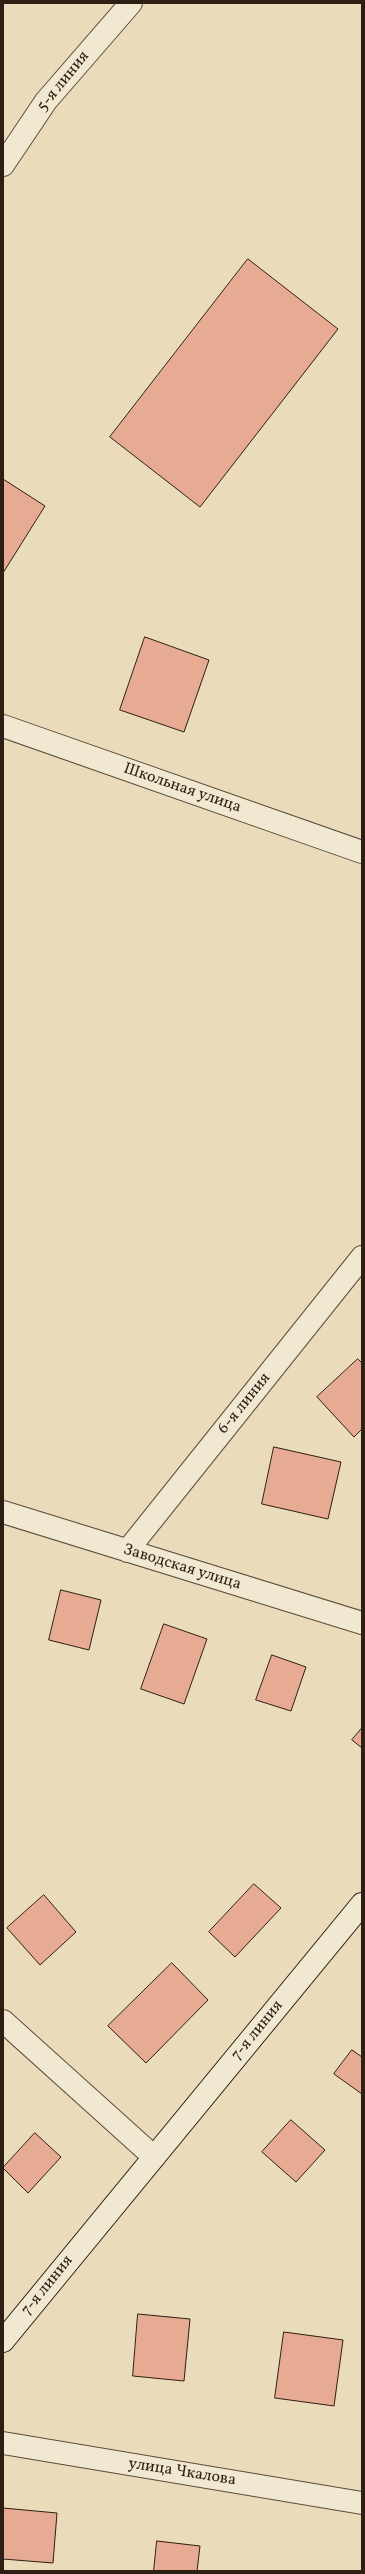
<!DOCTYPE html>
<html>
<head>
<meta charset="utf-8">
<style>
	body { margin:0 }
	#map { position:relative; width:365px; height:2574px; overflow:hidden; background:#eadbba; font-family:Vollkorn,serif }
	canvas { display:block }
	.frame { position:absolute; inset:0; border:4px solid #2e1e14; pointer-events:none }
</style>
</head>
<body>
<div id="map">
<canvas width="365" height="2574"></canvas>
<div class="frame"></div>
</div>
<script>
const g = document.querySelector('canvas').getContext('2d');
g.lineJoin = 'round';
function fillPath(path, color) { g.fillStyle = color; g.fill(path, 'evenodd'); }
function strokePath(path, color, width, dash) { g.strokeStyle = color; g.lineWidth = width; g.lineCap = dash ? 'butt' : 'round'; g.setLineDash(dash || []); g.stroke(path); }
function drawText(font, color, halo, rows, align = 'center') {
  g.font = font + ' Vollkorn,serif'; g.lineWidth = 3.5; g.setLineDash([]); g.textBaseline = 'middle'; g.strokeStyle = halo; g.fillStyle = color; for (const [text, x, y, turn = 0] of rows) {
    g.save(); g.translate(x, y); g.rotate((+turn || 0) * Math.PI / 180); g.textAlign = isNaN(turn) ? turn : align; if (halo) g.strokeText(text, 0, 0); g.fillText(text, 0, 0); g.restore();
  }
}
const building = new Path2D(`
	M 248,259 L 338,329 L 200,507 L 110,437 Z
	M 3,479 L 45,506 L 3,573 Z
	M 145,637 L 209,660 L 184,732 L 120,710 Z
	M 358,1359 L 362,1363 L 362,1429 L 354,1437 L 317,1397 Z
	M 274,1447 L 341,1462 L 328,1519 L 262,1504 Z
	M 61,1590 L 101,1600 L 89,1650 L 49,1640 Z
	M 164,1624 L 207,1639 L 184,1704 L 141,1689 Z
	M 272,1655 L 306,1667 L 291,1711 L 256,1700 Z
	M 362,1728 L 362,1748 L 352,1740 Z
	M 254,1884 L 281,1908 L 235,1957 L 209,1932 Z
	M 44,1895 L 76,1932 L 40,1965 L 7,1928 Z
	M 172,1963 L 208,2000 L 146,2063 L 108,2026 Z
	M 352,2050 L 362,2057 L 362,2094 L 334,2074 Z
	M 291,2120 L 325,2150 L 296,2182 L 262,2152 Z
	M 35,2133 L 61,2157 L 28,2193 L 3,2168 Z
	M 138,2314 L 190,2319 L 184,2381 L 133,2376 Z
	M 284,2332 L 343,2340 L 334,2406 L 275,2398 Z
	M 3,2508 L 57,2513 L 53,2563 L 3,2559 Z
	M 157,2541 L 200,2546 L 197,2571 L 154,2571 Z`);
const minor = new Path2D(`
	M 3,165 L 46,101 L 131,3
	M 3,1512 L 362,1623
	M 127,1551 L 362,1257
	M 3,2021 L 154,2157
	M 3,2443 L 362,2503`);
const tertiary = new Path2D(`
	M 3,726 L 362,852`);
const secondary = new Path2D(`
	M 3,2341 L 362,1904`);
const streetNames = [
	["5-я линия",64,82,-51],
	["Школьная улица",182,789,19],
	["6-я линия",245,1404,-51],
	["Заводская улица",182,1568,17],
	["7-я линия",258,2031,-51],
	["7-я линия",48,2286,-51],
	["улица Чкалова",182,2473,9]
];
fillPath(building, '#e7aa93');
strokePath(building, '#2e1e14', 1);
strokePath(minor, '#5d4d3e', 24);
strokePath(tertiary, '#5d4d3e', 24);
strokePath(secondary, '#2e1e14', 24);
strokePath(minor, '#f1e8d2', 22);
strokePath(tertiary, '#f1e8d2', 22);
strokePath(secondary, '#f1e8d2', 22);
drawText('16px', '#2e1e14', '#f1e8d2', streetNames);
</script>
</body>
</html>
